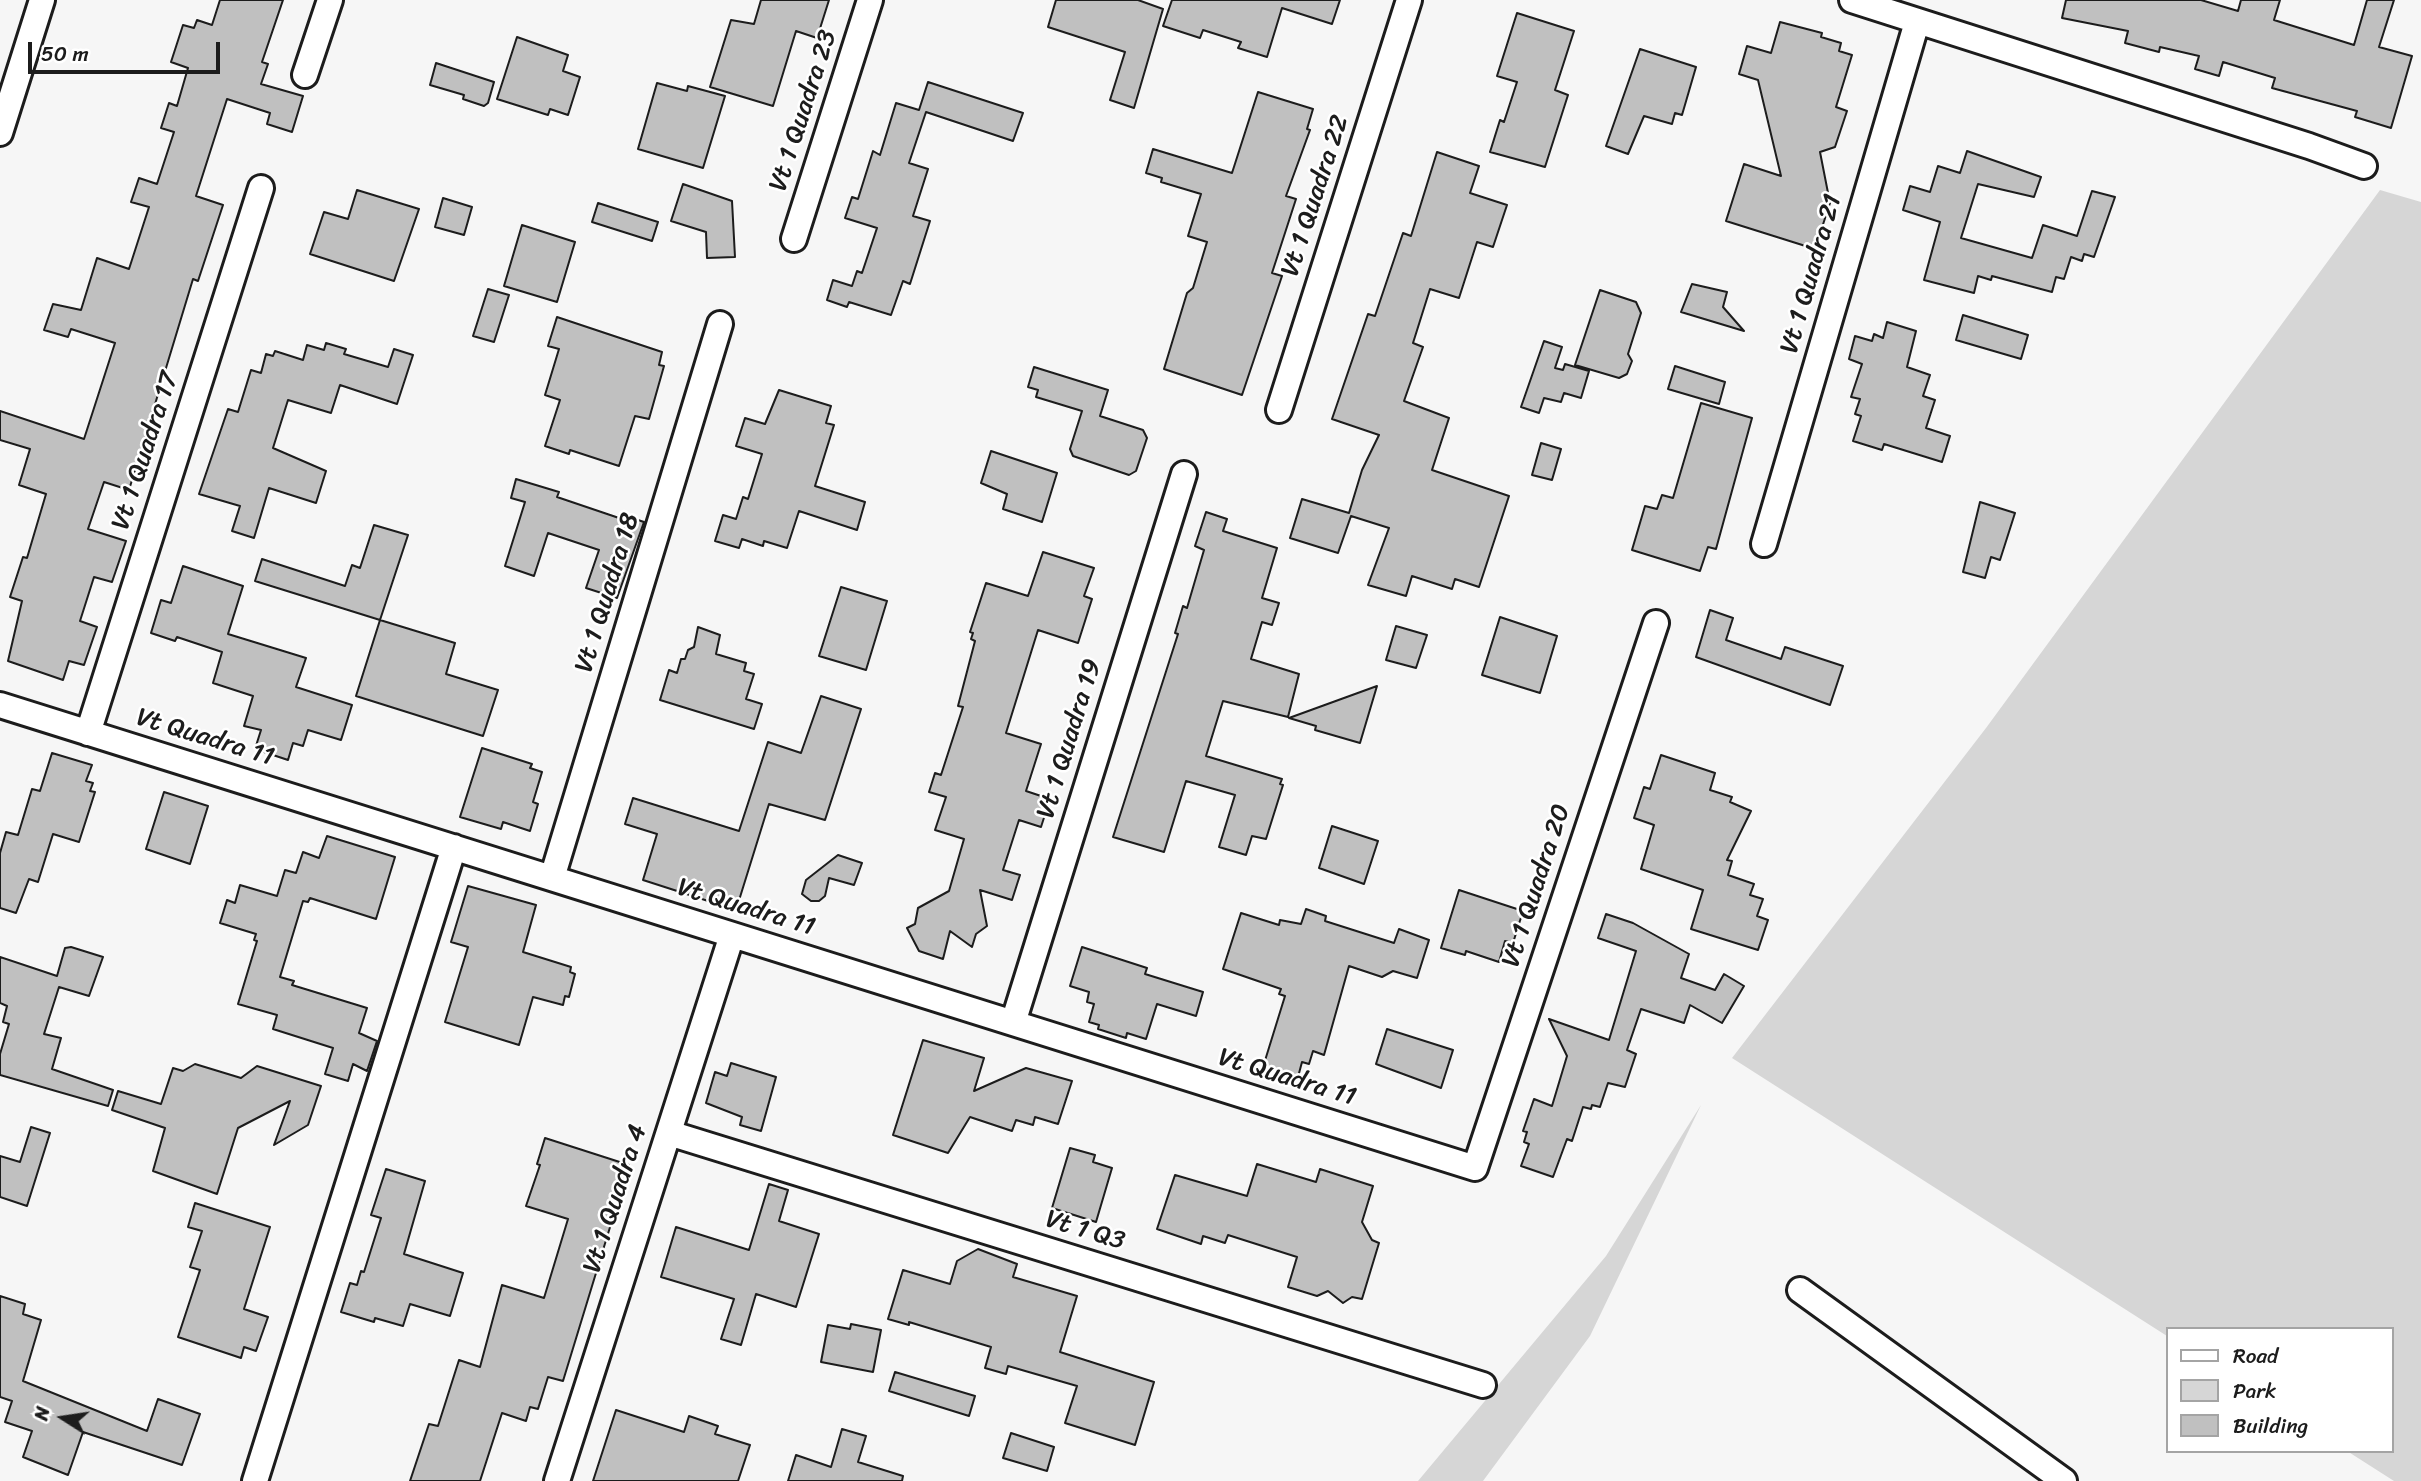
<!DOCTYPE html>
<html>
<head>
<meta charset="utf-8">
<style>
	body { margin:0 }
	#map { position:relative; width:2421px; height:1481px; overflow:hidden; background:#f6f6f6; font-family:Sriracha,sans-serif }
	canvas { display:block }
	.legend { position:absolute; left:2166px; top:1327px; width:228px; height:126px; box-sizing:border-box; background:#fff; border:2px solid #a4a4a4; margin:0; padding:9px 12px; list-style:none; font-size:21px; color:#1c1c1c }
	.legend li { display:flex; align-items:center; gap:14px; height:35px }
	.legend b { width:35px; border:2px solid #a4a4a4 }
	.north { position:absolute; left:28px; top:1383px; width:70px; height:70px; -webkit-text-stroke:5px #fff; paint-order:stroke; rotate:282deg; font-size:19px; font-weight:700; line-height:28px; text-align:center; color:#1c1c1c }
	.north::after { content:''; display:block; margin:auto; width:24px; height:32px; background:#1c1c1c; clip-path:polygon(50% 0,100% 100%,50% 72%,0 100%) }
	.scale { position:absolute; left:28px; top:42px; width:192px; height:32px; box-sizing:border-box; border:4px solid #1c1c1c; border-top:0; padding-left:9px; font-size:21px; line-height:24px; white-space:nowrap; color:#1c1c1c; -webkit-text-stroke:5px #fff; paint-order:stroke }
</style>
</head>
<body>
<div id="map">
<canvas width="2421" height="1481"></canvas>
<ul class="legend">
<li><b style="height:9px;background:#fff"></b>Road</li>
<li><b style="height:19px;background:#d6d6d6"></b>Park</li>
<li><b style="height:19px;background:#c0c0c0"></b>Building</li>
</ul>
<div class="north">N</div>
<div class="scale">50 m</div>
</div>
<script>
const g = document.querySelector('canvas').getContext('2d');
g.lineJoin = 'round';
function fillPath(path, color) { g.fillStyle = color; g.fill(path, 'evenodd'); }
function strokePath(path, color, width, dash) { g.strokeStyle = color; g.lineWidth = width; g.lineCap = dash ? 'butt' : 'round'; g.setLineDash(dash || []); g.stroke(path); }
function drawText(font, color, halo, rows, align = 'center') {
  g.font = font + ' Sriracha,sans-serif'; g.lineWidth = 5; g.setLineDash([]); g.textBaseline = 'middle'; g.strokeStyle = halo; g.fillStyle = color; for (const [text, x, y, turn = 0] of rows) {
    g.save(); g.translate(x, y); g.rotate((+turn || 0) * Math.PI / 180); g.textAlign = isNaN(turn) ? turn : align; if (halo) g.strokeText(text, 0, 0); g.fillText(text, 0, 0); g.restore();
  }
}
const green = new Path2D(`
	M 2380,190 L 2421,202 L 2421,1481 L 2394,1481 L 2347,1451 L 2391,1451 L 2391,1329 L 2167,1329 L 2167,1336 L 1732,1058 L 1986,728 Z
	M 1701,1105 L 1590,1336 L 1483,1481 L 1418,1481 L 1606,1256 Z`);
const building = new Path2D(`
	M 220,0 L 283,0 L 262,62 L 268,64 L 261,84 L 303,96 L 292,132 L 267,124 L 270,113 L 227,99 L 196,196 L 223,205 L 198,281 L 193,279 L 129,490 L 104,482 L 88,529 L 126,541 L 112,582 L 94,577 L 80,621 L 97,627 L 84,665 L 69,661 L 63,680 L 8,661 L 22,601 L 10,597 L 23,557 L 27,558 L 46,494 L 19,485 L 30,449 L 0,440 L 0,411 L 84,439 L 115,343 L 71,329 L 68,337 L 44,330 L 53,304 L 81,310 L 97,258 L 129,269 L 149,207 L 131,202 L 139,178 L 157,184 L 174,132 L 161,128 L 169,103 L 177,106 L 188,68 L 171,62 L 183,25 L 194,28 L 197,20 L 212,25 Z
	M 761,0 L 829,0 L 817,38 L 796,31 L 773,106 L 710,87 L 731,20 L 754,24 Z
	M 1056,0 L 1138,0 L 1163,9 L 1134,108 L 1110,100 L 1125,52 L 1048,27 Z
	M 1172,0 L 1340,0 L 1332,24 L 1282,8 L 1267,57 L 1238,48 L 1241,42 L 1203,30 L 1200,38 L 1163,26 Z
	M 2066,0 L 2201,0 L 2238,11 L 2241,0 L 2280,0 L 2274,20 L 2354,45 L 2367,0 L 2394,0 L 2379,47 L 2412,56 L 2391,128 L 2355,117 L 2357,111 L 2272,88 L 2275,78 L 2223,62 L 2219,76 L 2195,69 L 2199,56 L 2160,47 L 2159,52 L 2125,43 L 2128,31 L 2062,18 Z
	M 1517,13 L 1574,31 L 1555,90 L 1568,95 L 1545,167 L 1490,152 L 1500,120 L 1504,122 L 1517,82 L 1497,76 Z
	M 1780,22 L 1822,33 L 1821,37 L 1841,43 L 1839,51 L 1852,55 L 1836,107 L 1847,111 L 1835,147 L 1820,152 L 1830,203 L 1815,249 L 1726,221 L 1744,164 L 1781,176 L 1758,80 L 1739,74 L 1747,46 L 1771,53 Z
	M 517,37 L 568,55 L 563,71 L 580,77 L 568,115 L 550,109 L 548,115 L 497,99 Z
	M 1640,49 L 1696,67 L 1682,115 L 1675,113 L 1672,124 L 1644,116 L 1628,154 L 1606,146 Z
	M 436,63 L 494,82 L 488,103 L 484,106 L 463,99 L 464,95 L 430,85 Z
	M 928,82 L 1023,113 L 1013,141 L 926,112 L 909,163 L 928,169 L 913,216 L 930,221 L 910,284 L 903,281 L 891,315 L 849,302 L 847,307 L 827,300 L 833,280 L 852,286 L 857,271 L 862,273 L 877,228 L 845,218 L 852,197 L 858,199 L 873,151 L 880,155 L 896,103 L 919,110 Z
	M 657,83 L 687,91 L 688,86 L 725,96 L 703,168 L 638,149 Z
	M 1258,92 L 1313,109 L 1307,129 L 1310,130 L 1286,196 L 1296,199 L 1272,273 L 1282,276 L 1242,395 L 1164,369 L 1187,293 L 1193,288 L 1207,242 L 1188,236 L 1201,194 L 1161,182 L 1162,178 L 1146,173 L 1153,149 L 1232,173 Z
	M 1967,151 L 2041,177 L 2034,197 L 1978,184 L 1961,238 L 2032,258 L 2043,225 L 2077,236 L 2092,191 L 2115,197 L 2094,257 L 2084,254 L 2082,261 L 2071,257 L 2064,279 L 2056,277 L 2052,292 L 1992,276 L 1991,280 L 1978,276 L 1974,293 L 1924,280 L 1940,222 L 1903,210 L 1910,186 L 1930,192 L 1938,166 L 1960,173 Z
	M 1437,152 L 1479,166 L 1470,193 L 1507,205 L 1493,247 L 1477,242 L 1459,298 L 1430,289 L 1413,343 L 1423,347 L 1404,401 L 1449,418 L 1432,470 L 1509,496 L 1479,587 L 1455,579 L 1452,589 L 1412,576 L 1406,596 L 1368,585 L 1389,528 L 1351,516 L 1338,553 L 1290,538 L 1302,499 L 1349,513 L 1362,470 L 1379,435 L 1332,419 L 1368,314 L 1375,316 L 1403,233 L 1411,236 Z
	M 683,184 L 732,201 L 735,257 L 707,258 L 706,232 L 671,221 Z
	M 357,190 L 419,209 L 394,281 L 310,254 L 324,212 L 348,219 Z
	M 443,198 L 472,207 L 464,235 L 435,227 Z
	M 598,203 L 658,222 L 652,241 L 592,222 Z
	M 522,225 L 575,242 L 557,302 L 504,286 Z
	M 1692,284 L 1727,292 L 1723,307 L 1744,331 L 1681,312 Z
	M 488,289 L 509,295 L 494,342 L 473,336 Z
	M 1600,290 L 1636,302 L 1641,313 L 1628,354 L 1632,361 L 1627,374 L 1619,378 L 1575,365 Z
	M 1963,315 L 2028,335 L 2021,359 L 1956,340 Z
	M 557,317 L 662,352 L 659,365 L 664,366 L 649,419 L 635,416 L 619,466 L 570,450 L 569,454 L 545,446 L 560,400 L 545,395 L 559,349 L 548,346 Z
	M 1887,322 L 1916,331 L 1907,367 L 1930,375 L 1923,396 L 1935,400 L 1926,428 L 1950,436 L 1942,462 L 1884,444 L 1882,450 L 1853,441 L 1861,416 L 1855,414 L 1860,399 L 1851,397 L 1862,364 L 1849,359 L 1855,336 L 1872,341 L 1874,334 L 1883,338 Z
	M 1544,341 L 1562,347 L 1555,368 L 1563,370 L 1565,364 L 1589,371 L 1581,398 L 1564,393 L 1561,402 L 1544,398 L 1539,413 L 1521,407 Z
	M 326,343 L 346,349 L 344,354 L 388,367 L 394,349 L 413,355 L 397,404 L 340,385 L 331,413 L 288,400 L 273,448 L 326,471 L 316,503 L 269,488 L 254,538 L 232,531 L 240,506 L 199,494 L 228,409 L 238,412 L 251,370 L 261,373 L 266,354 L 273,356 L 275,351 L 303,360 L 307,345 L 324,350 Z
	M 1675,366 L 1725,382 L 1719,404 L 1668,389 Z
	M 1034,367 L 1108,390 L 1100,416 L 1143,430 L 1147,438 L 1136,471 L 1129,475 L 1073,456 L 1070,449 L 1082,411 L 1036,397 L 1038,390 L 1028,387 Z
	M 779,390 L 831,406 L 826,423 L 834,425 L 815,486 L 865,502 L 857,530 L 799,511 L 787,548 L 764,541 L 763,546 L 742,539 L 739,548 L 715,541 L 723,515 L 736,519 L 743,497 L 748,499 L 762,454 L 736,446 L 745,418 L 765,424 Z
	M 1701,403 L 1752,418 L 1716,549 L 1708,547 L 1700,571 L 1632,550 L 1645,506 L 1657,509 L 1662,495 L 1673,498 Z
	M 1541,443 L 1561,449 L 1552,480 L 1532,475 Z
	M 991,451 L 1057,473 L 1042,522 L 1003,509 L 1007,494 L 981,483 Z
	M 516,479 L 559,492 L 557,497 L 619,518 L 620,514 L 644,522 L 617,598 L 586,588 L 599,550 L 548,533 L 534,576 L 505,566 L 525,502 L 511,498 Z
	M 1980,502 L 2015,513 L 2000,560 L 1991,557 L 1985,578 L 1963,572 Z
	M 1206,512 L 1227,519 L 1223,531 L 1277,548 L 1262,598 L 1279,603 L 1272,625 L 1262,622 L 1251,659 L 1299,674 L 1288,717 L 1223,701 L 1206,756 L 1282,779 L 1280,784 L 1283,785 L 1266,839 L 1252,836 L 1246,855 L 1219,847 L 1235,795 L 1186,781 L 1164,852 L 1113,837 L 1178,634 L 1175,633 L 1183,606 L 1187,608 L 1204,550 L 1195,546 Z
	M 374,525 L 408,535 L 380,620 L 455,643 L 446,674 L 498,690 L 483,736 L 356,696 L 380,620 L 255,581 L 262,559 L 345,586 L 352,565 L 360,568 Z
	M 1043,552 L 1094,568 L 1084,596 L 1092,599 L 1078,643 L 1038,630 L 1006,733 L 1041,744 L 1026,791 L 1050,799 L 1041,827 L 1019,820 L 1003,870 L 1020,875 L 1012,900 L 980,890 L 987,926 L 976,934 L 972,947 L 950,931 L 943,959 L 919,951 L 907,928 L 915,924 L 918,908 L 949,891 L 964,839 L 935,830 L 946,797 L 929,792 L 935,773 L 941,775 L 963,707 L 958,706 L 975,641 L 971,639 L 973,633 L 970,632 L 986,583 L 1028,596 Z
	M 183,566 L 243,586 L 228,634 L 306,658 L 296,687 L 352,705 L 341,740 L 308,730 L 303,746 L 293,743 L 288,760 L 255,749 L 261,730 L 244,726 L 253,696 L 213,683 L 222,652 L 177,637 L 175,641 L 151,633 L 161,600 L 171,603 Z
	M 841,587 L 887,601 L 866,670 L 819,656 Z
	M 1710,610 L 1733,618 L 1726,640 L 1781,659 L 1785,647 L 1843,666 L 1830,705 L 1696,657 Z
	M 1500,617 L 1557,636 L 1540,693 L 1482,675 Z
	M 1396,626 L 1427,635 L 1416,668 L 1386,660 Z
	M 698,627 L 720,635 L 716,654 L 746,663 L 744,671 L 754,674 L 746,699 L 762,704 L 754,729 L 660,700 L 669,670 L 677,673 L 681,659 L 685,659 L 688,650 L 694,647 Z
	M 1377,686 L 1360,743 L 1315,730 L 1316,726 L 1289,718 Z
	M 821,696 L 861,709 L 825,820 L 769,804 L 736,910 L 643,880 L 657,834 L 625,824 L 633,798 L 739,831 L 768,742 L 801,753 Z
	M 482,748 L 532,764 L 530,768 L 542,772 L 533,802 L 538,804 L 530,831 L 503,822 L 501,829 L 460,817 Z
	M 52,753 L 92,765 L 86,781 L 93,783 L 90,791 L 95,792 L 79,842 L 53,834 L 38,882 L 29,879 L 16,913 L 0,908 L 0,853 L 6,832 L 18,835 L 32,789 L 40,791 Z
	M 1661,755 L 1715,773 L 1710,790 L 1732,797 L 1730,802 L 1751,811 L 1727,860 L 1732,861 L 1728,875 L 1754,884 L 1750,895 L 1763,899 L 1757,916 L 1768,920 L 1758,950 L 1691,929 L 1703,890 L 1641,869 L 1654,825 L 1634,818 L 1644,787 L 1650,789 Z
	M 164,792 L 208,806 L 190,864 L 146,849 Z
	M 1332,826 L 1378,841 L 1364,884 L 1319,868 Z
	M 327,836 L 395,857 L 376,919 L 310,898 L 308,902 L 303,901 L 280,977 L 294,981 L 292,985 L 367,1008 L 359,1033 L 377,1041 L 367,1071 L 353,1064 L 348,1081 L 325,1074 L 333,1048 L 273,1029 L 277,1015 L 238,1004 L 257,941 L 254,940 L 256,934 L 220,923 L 227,900 L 235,903 L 240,885 L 277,896 L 285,870 L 296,873 L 303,852 L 319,858 Z
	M 838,855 L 862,863 L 854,885 L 829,878 L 825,896 L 819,901 L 811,901 L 802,894 L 806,880 Z
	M 468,886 L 536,905 L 523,952 L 571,967 L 570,972 L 575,974 L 569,997 L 565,996 L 563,1005 L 533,997 L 519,1045 L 445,1022 L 468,947 L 451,942 Z
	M 1459,890 L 1523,911 L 1513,943 L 1505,941 L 1499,962 L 1466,951 L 1465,955 L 1441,948 Z
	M 1306,909 L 1326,916 L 1325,921 L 1394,943 L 1399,929 L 1429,940 L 1417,978 L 1393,971 L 1382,977 L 1349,966 L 1324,1055 L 1313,1051 L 1309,1064 L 1302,1062 L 1298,1077 L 1263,1067 L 1285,996 L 1279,994 L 1281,989 L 1223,969 L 1241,913 L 1279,925 L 1280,920 L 1301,924 Z
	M 1606,914 L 1633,923 L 1689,954 L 1681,978 L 1715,990 L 1724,974 L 1744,986 L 1722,1023 L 1690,1005 L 1684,1023 L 1641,1009 L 1627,1050 L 1636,1054 L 1625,1087 L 1608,1083 L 1600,1107 L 1592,1105 L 1591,1109 L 1583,1107 L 1572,1141 L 1567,1139 L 1553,1177 L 1521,1166 L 1529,1144 L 1524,1142 L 1527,1132 L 1523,1131 L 1534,1099 L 1552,1106 L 1567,1056 L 1549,1019 L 1609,1040 L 1636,951 L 1598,938 Z
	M 71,947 L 103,957 L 89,996 L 59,987 L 44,1034 L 61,1038 L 52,1069 L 113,1090 L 108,1106 L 0,1075 L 0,1054 L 9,1024 L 3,1022 L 7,1006 L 0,1003 L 0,957 L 57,976 L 65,948 Z
	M 1082,947 L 1147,968 L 1145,974 L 1203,992 L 1196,1016 L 1157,1004 L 1146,1039 L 1127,1033 L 1126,1038 L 1098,1029 L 1099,1025 L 1089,1022 L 1094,1004 L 1087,1002 L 1089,992 L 1070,986 Z
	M 1387,1029 L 1453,1050 L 1441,1088 L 1376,1064 Z
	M 923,1040 L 984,1058 L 974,1091 L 1026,1068 L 1072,1081 L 1058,1124 L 1035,1117 L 1033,1125 L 1016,1120 L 1012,1131 L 970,1117 L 948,1153 L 893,1135 Z
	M 731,1063 L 776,1077 L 761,1131 L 740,1125 L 742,1117 L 706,1103 L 715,1072 L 727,1076 Z
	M 195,1064 L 241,1078 L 257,1066 L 321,1086 L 308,1125 L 274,1145 L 290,1101 L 238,1128 L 217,1194 L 153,1171 L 165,1128 L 112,1110 L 118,1091 L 161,1104 L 173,1068 L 183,1071 Z
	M 31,1127 L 50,1133 L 27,1206 L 0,1197 L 0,1156 L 20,1162 Z
	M 545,1138 L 629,1165 L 563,1381 L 548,1377 L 538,1409 L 530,1407 L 526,1421 L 502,1413 L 480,1481 L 410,1481 L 429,1424 L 438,1426 L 459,1360 L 480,1367 L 502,1285 L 544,1298 L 568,1219 L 526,1206 L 540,1165 L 537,1164 Z
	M 1070,1148 L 1095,1155 L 1093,1162 L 1112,1168 L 1096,1222 L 1052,1208 Z
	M 1257,1164 L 1316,1182 L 1320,1169 L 1373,1186 L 1362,1222 L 1372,1240 L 1379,1243 L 1362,1299 L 1352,1297 L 1343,1303 L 1328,1291 L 1317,1296 L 1288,1287 L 1297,1257 L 1228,1235 L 1225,1243 L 1203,1236 L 1201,1244 L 1157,1229 L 1175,1175 L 1247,1196 Z
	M 386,1169 L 425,1181 L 404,1254 L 463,1273 L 450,1316 L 410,1304 L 403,1326 L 375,1318 L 374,1322 L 341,1312 L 350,1283 L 357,1285 L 361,1271 L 364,1272 L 381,1218 L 371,1215 Z
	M 769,1184 L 788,1190 L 779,1221 L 819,1234 L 796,1307 L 756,1294 L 741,1345 L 721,1339 L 734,1299 L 661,1277 L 676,1227 L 749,1250 Z
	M 195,1203 L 270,1227 L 244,1309 L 268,1317 L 256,1351 L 244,1347 L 241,1358 L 178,1337 L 200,1270 L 190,1267 L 202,1231 L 188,1227 Z
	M 978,1249 L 1017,1264 L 1013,1277 L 1077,1296 L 1060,1352 L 1154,1382 L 1135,1445 L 1065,1423 L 1077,1386 L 1008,1366 L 1006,1374 L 985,1368 L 991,1347 L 909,1322 L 909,1325 L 888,1319 L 903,1270 L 950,1284 L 957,1261 Z
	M 0,1296 L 25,1304 L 23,1314 L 41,1320 L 23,1381 L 147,1431 L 158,1399 L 200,1414 L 182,1465 L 83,1432 L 68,1475 L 23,1457 L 32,1431 L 5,1422 L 12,1401 L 0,1397 Z
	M 851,1324 L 881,1330 L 873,1372 L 821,1362 L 828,1325 L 850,1329 Z
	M 895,1372 L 975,1396 L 969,1416 L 889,1391 Z
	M 616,1410 L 684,1432 L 689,1416 L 718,1426 L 715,1434 L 750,1445 L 738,1481 L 593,1481 Z
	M 842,1429 L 866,1436 L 858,1462 L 903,1476 L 902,1481 L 788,1481 L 796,1455 L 831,1467 Z
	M 1011,1433 L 1054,1447 L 1047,1471 L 1003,1458 Z`);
const minor = new Path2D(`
	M 1852,0 L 2309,146 L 2364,166
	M 305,75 L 330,0
	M 0,133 L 42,0
	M 794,239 L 870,0
	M 1279,410 L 1409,0
	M 1764,544 L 1917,22
	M 0,705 L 1475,1168 L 1656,623
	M 88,733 L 261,188
	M 552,878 L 720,324
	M 1013,1023 L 1184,474
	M 669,1133 L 1483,1385
	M 1800,1290 L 2064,1481
	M 255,1481 L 454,847
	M 557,1481 L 732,935`);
const streetNames = [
	["Vt 1 Quadra 23",804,111,-72],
	["Vt 1 Quadra 22",1316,196,-72],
	["Vt 1 Quadra 21",1812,274,-74],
	["Vt 1 Quadra 17",146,451,-72],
	["Vt 1 Quadra 18",608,593,-73],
	["Vt Quadra 11",205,738,17],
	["Vt 1 Quadra 19",1070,739,-73],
	["Vt 1 Quadra 20",1537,886,-72],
	["Vt Quadra 11",746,908,17],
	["Vt Quadra 11",1287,1078,17],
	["Vt 1 Quadra 4",616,1199,-72],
	["Vt 1 Q3",1085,1231,17]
];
fillPath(green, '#d6d6d6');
fillPath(building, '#c0c0c0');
strokePath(building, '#1c1c1c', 2);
strokePath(minor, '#1c1c1c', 30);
strokePath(minor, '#fff', 24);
drawText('26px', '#1c1c1c', '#fff', streetNames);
</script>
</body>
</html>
